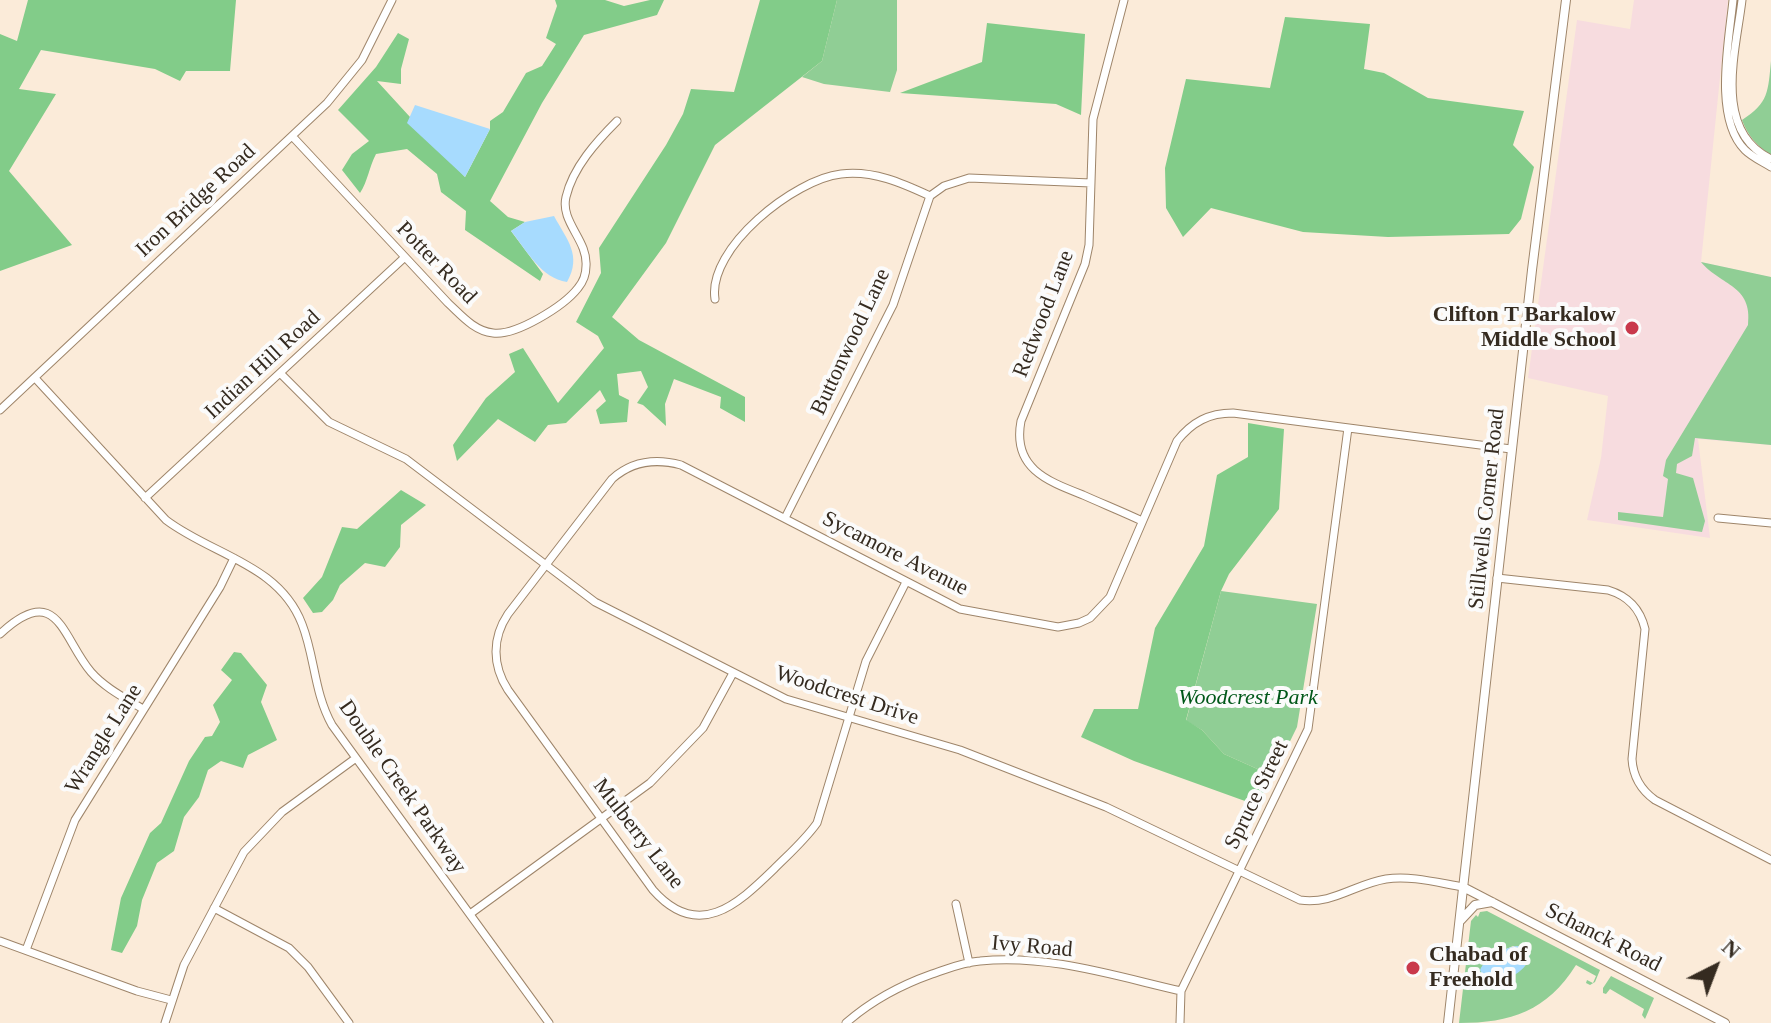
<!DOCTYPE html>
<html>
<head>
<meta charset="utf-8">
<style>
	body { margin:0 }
	#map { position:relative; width:1771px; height:1023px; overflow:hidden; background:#fbebd9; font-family:Georgia,serif }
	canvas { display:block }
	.north { position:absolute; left:1675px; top:927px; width:80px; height:80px; -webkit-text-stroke:6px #fbfbfb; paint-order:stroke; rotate:42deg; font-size:22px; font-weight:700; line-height:32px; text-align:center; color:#352b20 }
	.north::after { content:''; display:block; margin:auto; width:28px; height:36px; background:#352b20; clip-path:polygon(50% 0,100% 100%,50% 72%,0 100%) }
</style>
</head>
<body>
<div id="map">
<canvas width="1771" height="1023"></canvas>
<div class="north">N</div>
</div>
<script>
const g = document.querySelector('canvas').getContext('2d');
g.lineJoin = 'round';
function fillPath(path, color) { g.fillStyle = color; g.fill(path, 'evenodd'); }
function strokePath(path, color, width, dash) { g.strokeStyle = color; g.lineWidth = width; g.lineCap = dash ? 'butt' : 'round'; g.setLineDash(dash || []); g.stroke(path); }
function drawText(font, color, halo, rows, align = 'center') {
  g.font = font + ' Georgia,serif'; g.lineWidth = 8; g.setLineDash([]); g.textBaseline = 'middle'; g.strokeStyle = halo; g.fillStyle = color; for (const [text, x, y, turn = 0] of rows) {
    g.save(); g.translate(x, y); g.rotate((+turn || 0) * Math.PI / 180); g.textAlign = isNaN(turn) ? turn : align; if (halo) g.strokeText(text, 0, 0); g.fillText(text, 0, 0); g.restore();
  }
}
const education = new Path2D(`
	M 1634,0 L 1728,0 L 1701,262 L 1771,277 L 1771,445 L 1698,439 L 1710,538 L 1587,520 L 1601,458 L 1608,396 L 1528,378 L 1577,20 L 1630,29 Z`);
const green = new Path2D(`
	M 837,0 L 897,0 L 897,70 L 890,92 L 824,84 L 802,77 L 822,61 Z
	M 1771,61 L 1771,155 C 1757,146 1748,136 1742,120 C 1769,103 1768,91 1771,61 Z
	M 1701,262 L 1771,277 L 1771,445 L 1695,438 L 1692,456 L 1677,464 L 1676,473 L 1693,478 L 1705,521 L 1702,532 L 1618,520 L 1618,512 L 1663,517 L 1668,479 L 1663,476 L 1666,460 L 1748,325 C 1753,285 1721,286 1701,262 Z
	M 1221,591 L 1317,604 L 1297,727 L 1273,776 L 1224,754 L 1202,730 L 1186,721 Z
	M 1487,911 L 1600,970 L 1595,982 L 1590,985 L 1586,983 L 1587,980 L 1593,983 L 1596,976 L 1576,965 C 1547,1011 1511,1023 1459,1023 L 1471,921 L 1476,915 L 1478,917 L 1480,912 ZM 1513,946 L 1526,948 L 1528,963 C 1516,973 1502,983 1486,981 L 1493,955 Z
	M 1611,976 L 1654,998 L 1645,1019 L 1642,1015 L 1644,1009 L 1610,989 L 1606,994 L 1603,993 L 1603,988 Z`);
const forest = new Path2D(`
	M 28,0 L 236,0 L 230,71 L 186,71 L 180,81 L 155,69 L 41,50 L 19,89 L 56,94 L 9,171 L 72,245 L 0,271 L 0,34 L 17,41 Z
	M 555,0 L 605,0 L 624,6 L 650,0 L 664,0 L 657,15 L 584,35 L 542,103 L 490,201 L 508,217 L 525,222 L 511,231 L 543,274 L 540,281 L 465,230 L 466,211 L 441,192 L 437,174 L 407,149 L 376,154 C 369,167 368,181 360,193 L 342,170 L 352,154 L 369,141 L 338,110 L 376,67 L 398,33 L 409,39 L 401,69 L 401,84 L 377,81 L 465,177 L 490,129 L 490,121 L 503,112 L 526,73 L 542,66 L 556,44 L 546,38 L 557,6 Z
	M 760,0 L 837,0 L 822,61 L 715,145 L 666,243 L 612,317 L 639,340 L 745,397 L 745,422 L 720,408 L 721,397 L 674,379 L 665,404 L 666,426 L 643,405 L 637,403 L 648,387 L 641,371 L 617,374 L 619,395 L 629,400 L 627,422 L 600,424 L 596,410 L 606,401 L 600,390 L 566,423 L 548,425 L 535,442 L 498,419 L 457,461 L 453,445 L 486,398 L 515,372 L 509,354 L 523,348 L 558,403 L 604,348 L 598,336 L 576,322 L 601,273 L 599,248 L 666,145 L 683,114 L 691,89 L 734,92 Z
	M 1285,17 L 1370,24 L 1364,69 L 1384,73 L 1428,98 L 1524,111 L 1513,145 L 1534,167 L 1521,219 L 1509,234 L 1388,237 L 1303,232 L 1211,208 L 1183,237 L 1166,208 L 1165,168 L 1186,79 L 1270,88 Z
	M 987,23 L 1085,34 L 1081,115 L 1056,104 L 900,93 L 982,62 Z
	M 1248,423 L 1284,429 L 1279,509 L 1229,574 L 1221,591 L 1186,720 L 1202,730 L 1224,754 L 1273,776 L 1256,805 L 1134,761 L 1081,737 L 1094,709 L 1138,709 L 1155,628 L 1204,546 L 1217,475 L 1248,457 Z
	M 401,490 L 426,505 L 401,525 L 400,547 L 385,567 L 365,563 L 340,585 L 333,600 L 322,612 L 313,613 L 303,598 L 322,577 L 342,527 L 357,529 Z
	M 234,652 L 241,653 L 267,685 L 261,702 L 277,740 L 248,755 L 243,768 L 221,761 L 208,770 L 199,797 L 184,817 L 174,851 L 157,863 L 142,900 L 137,926 L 122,953 L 111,950 L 121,898 L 150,833 L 161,823 L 189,761 L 205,737 L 212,736 L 220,722 L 213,705 L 232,680 L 221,670 Z`);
const water = new Path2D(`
	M 415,105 L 490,129 L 465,177 L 407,123 Z
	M 554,216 C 567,240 582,255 567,282 C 541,278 527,251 511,231 L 525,222 Z
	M 1517,946 L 1529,950 C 1534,970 1501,986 1485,980 L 1480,970 C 1487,955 1502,949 1517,946 Z`);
const minor = new Path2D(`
	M 1124,0 L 1093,119 L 1089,245 L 1085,264 L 1021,421 C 1012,468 1047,481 1083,495 C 1103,504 1123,512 1142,521
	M 1733,0 C 1729,41 1713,118 1745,150 C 1752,157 1763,162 1771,167
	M 1742,0 C 1736,51 1712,131 1771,159
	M 292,136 L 448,303 C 461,315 474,331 493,333 C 516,336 564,306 578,288 C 583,282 586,274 586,266 C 588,240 560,222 566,197 C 573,167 597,141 617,121
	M 715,299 C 707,248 795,179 841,174 C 873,170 902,183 930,196
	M 280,373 L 329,422 L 406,459 L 595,602 L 786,699 L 960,750 L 1106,807 L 1300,900 C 1332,905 1355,884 1386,879 C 1410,875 1439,883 1463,887
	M 35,378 L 166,520 C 212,555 279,564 302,624 C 315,657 314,693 332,725 L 549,1023
	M 0,410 L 327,103 L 362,60 L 392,0
	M 145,498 L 405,257
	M 785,518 L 893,305 L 930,196 L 944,186 L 969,178 L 1091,183
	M 1718,518 L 1771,523
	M 1497,578 L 1608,590 C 1628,596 1640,608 1645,629 L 1632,759 C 1633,777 1641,790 1655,800 L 1771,860
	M 906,582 L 866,661 L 817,823 C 805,840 789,854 774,869 C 737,905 698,941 653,890 L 508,690 C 492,665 492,638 508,614 L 612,479 C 632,461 655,458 681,465 L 960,609 L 1058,627 L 1079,623 L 1090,618 L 1110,597 L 1177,441 C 1192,422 1209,413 1233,413 L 1511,449
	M 0,634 C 58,580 62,638 91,672 C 105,688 125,698 143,709
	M 956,904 L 969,963
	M 214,908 L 289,948 L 308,967 L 349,1023
	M 470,914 L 650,783 L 703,728 L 733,673
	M 0,941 L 137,991 L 171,1000
	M 26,950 L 75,820 L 220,587 L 234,558
	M 165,1023 L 184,965 L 244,852 L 282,812 L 356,758
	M 846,1023 C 871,1001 901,985 932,974 C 947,969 963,962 980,961 C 1048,954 1115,976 1181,991
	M 1180,1023 L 1181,991 L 1308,729 L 1348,428`);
const tertiary = new Path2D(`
	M 1463,887 L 1725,1023
	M 1461,920 L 1475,905 L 1492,902
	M 1448,1023 L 1532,270 L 1566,0`);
const markers = [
	[1632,328,8,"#c9394c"],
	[1413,968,8,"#c9394c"]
];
const streetNames = [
	["Iron Bridge Road",196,201,-43],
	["Potter Road",436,263,46],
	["Redwood Lane",1044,314,-69],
	["Buttonwood Lane",851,342,-65],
	["Indian Hill Road",263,365,-43],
	["Stillwells Corner Road",1487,509,-84],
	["Sycamore Avenue",895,554,27],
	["Woodcrest Drive",847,696,18],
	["Wrangle Lane",104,739,-58],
	["Double Creek Parkway",402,787,55],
	["Spruce Street",1257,795,-64],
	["Mulberry Lane",638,834,52],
	["Schanck Road",1603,938,27],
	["Ivy Road",1032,947,5]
];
const poiNames = [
	["Clifton T Barkalow",1616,315],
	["Middle School",1616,340],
	["Chabad of",1429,955,"left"],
	["Freehold",1429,980,"left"]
];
const parkNames = [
	["Woodcrest Park",1248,698]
];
fillPath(education, '#f7dcdf');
fillPath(green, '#90ce95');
fillPath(forest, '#82cc89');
fillPath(water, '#a7dbfe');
strokePath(minor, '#9e856a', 9);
strokePath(tertiary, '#9e856a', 10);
strokePath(minor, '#fff', 7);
strokePath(tertiary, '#fff', 8);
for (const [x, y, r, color] of markers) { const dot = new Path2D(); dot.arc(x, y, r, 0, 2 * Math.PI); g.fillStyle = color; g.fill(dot); strokePath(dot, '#fbfbfb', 3); }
drawText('22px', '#352b20', '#fbfbfb', streetNames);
drawText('bold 22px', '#352b20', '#fbfbfb', poiNames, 'right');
drawText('italic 22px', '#005819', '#fbfbfb', parkNames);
</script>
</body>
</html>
